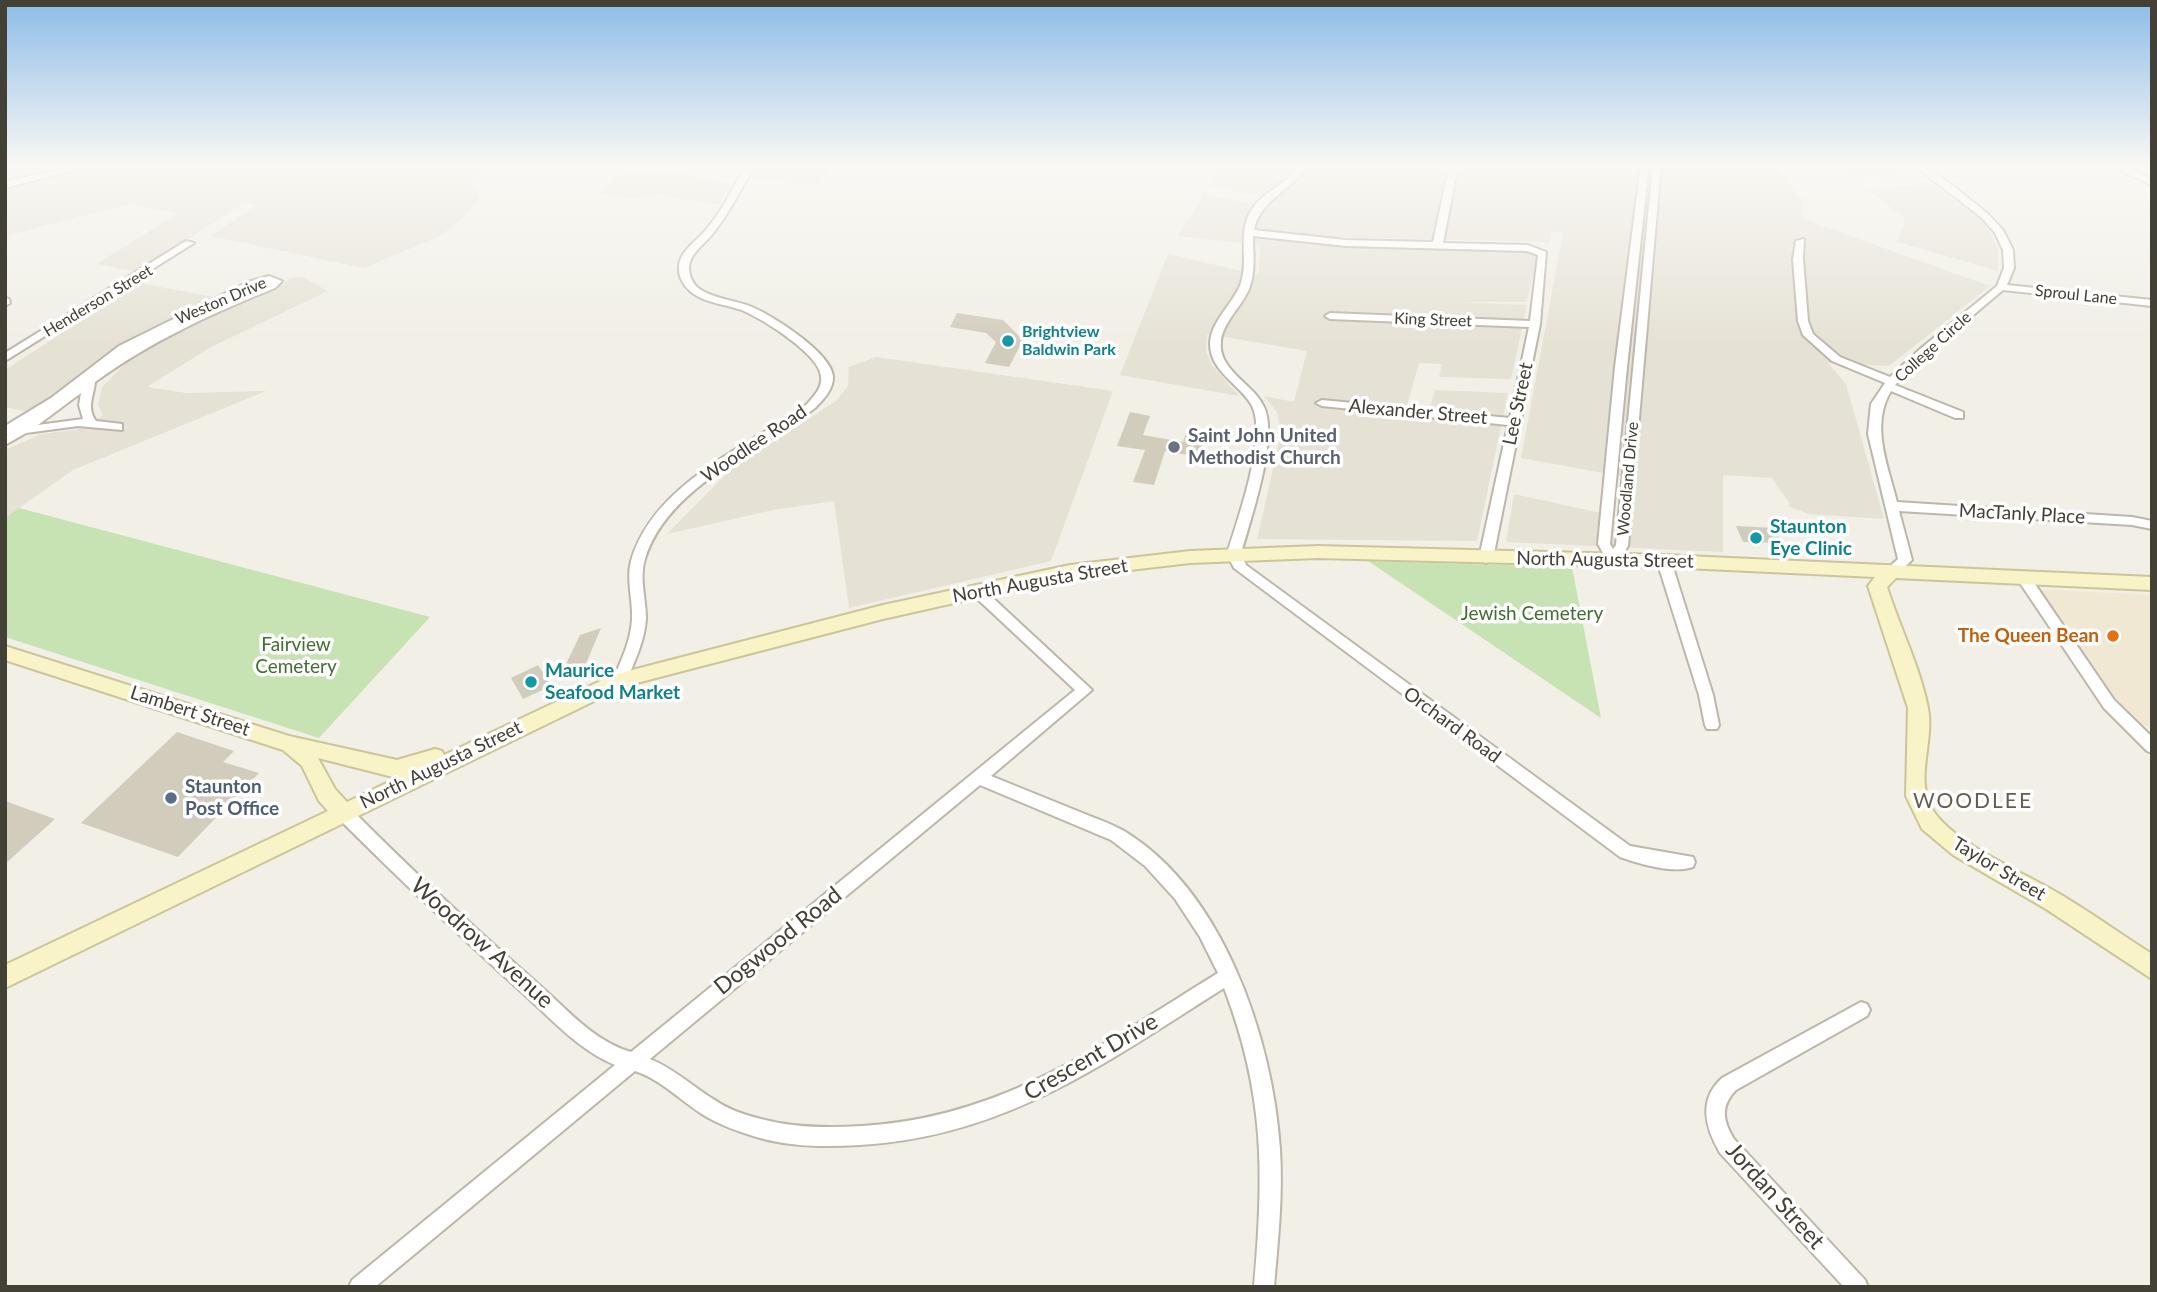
<!DOCTYPE html>
<html>
<head>
<meta charset="utf-8">
<style>
	body { margin:0 }
	#map { position:relative; width:2157px; height:1292px; overflow:hidden; background:#f1efe6; font-family:Lato,sans-serif }
	canvas { display:block }
	.frame { position:absolute; inset:0; border:7px solid #434036; pointer-events:none }
</style>
</head>
<body>
<div id="map">
<canvas width="2157" height="1292"></canvas>
<div class="frame"></div>
</div>
<script>
const g = document.querySelector('canvas').getContext('2d');
g.lineJoin = 'round';
function fillPath(path, color) { g.fillStyle = color; g.fill(path, 'evenodd'); }
function strokePath(path, color, width, dash) { g.strokeStyle = color; g.lineWidth = width; g.lineCap = dash ? 'butt' : 'round'; g.setLineDash(dash || []); g.stroke(path); }
function drawText(font, color, halo, rows, align = 'center') {
  g.font = font + ' Lato,sans-serif'; g.lineWidth = 7; g.setLineDash([]); g.textBaseline = 'middle'; g.strokeStyle = halo; g.fillStyle = color; for (const [text, x, y, turn = 0] of rows) {
    g.save(); g.translate(x, y); g.rotate((+turn || 0) * Math.PI / 180); g.textAlign = isNaN(turn) ? turn : align; if (halo) g.strokeText(text, 0, 0); g.fillText(text, 0, 0); g.restore();
  }
}
const residential = new Path2D(`
	M 5,164 L 491,164 L 471,179 L 479,198 L 462,219 L 440,236 L 364,268 L 210,236 L 257,205 L 244,203 L 137,272 L 97,264 L 178,213 L 128,204 L 6,236 Z
	M 760,164 L 833,164 L 820,184 L 750,179 Z
	M 1222,164 L 1774,164 L 1802,199 L 1803,219 L 1990,286 L 1889,366 L 1828,363 L 1846,384 L 1884,519 L 1809,514 L 1788,506 L 1790,504 L 1772,478 L 1723,475 L 1723,552 L 1506,542 L 1514,494 L 1633,520 L 1637,479 L 1521,458 L 1563,233 L 1552,231 L 1550,242 L 1339,237 L 1337,247 L 1538,253 L 1527,302 L 1459,302 L 1527,305 L 1511,379 L 1439,377 L 1442,364 L 1419,363 L 1404,416 L 1427,418 L 1435,390 L 1508,393 L 1477,541 L 1257,539 L 1281,434 L 1277,412 L 1264,396 L 1294,402 L 1307,351 L 1207,334 L 1206,352 L 1212,365 L 1239,396 L 1120,375 L 1168,254 L 1259,275 L 1260,245 L 1178,236 L 1204,194 L 1268,207 L 1276,200 L 1209,186 Z
	M 1859,164 L 1907,164 L 1917,172 L 1853,178 L 1839,166 Z
	M 663,171 L 677,172 L 731,184 L 718,205 L 659,195 L 632,199 L 599,194 L 616,175 Z
	M 1932,184 L 1981,220 L 1988,229 L 1998,248 L 1998,271 L 1897,242 L 1905,219 L 1867,188 Z
	M 303,277 L 328,291 L 211,347 L 147,387 L 186,393 L 266,391 L 73,470 L 5,518 L 5,450 L 41,434 L 80,429 L 103,415 L 98,405 L 102,387 L 129,360 L 108,356 L 33,413 L 5,407 L 5,370 L 139,283 L 240,302 L 281,286 L 290,278 Z
	M 876,357 L 1113,391 L 1051,561 L 849,608 L 834,501 L 773,510 L 667,534 L 730,470 L 836,401 L 848,386 L 849,367 Z`);
const commercial = new Path2D(`
	M 2033,589 L 2152,595 L 2152,726 L 2137,726 Z`);
const green = new Path2D(`
	M 19,508 L 430,617 L 319,738 L 5,637 L 5,518 Z
	M 1368,561 L 1572,567 L 1601,718 Z`);
const building = new Path2D(`
	M 957,313 L 1003,320 L 1023,340 L 1009,367 L 985,363 L 996,342 L 986,333 L 950,327 Z
	M 1130,412 L 1150,416 L 1143,435 L 1183,442 L 1187,430 L 1206,433 L 1199,457 L 1165,451 L 1154,485 L 1133,482 L 1145,450 L 1117,446 Z
	M 1736,526 L 1774,528 L 1782,543 L 1743,542 Z
	M 601,628 L 585,666 L 566,664 L 580,635 Z
	M 538,665 L 551,686 L 523,699 L 511,678 Z
	M 177,732 L 234,751 L 223,762 L 259,773 L 178,857 L 81,823 Z
	M 5,801 L 55,819 L 5,864 Z`);
const street = new Path2D(`
	M 81,164 L 97,164 L 5,188 L 5,182 Z
	M 747,164 L 756,164 C 741,188 729,215 710,237 C 702,246 690,254 689,267 C 689,275 692,282 697,287 C 712,299 735,300 752,307 C 773,316 830,352 833,376 C 834,389 823,400 815,408 C 759,451 667,487 645,559 C 639,578 646,599 646,618 C 645,640 635,660 627,680 L 625,684 L 615,684 L 613,680 C 621,660 631,641 632,619 C 633,600 626,579 631,561 C 654,482 747,448 807,404 C 814,396 823,387 821,376 C 819,354 764,320 744,311 C 727,304 704,304 689,290 C 683,285 678,275 679,266 C 680,252 695,242 704,232 C 722,212 733,187 747,164 Z
	M 1300,164 L 1309,164 C 1293,190 1260,199 1254,230 L 1346,240 L 1433,242 L 1448,171 L 1453,164 L 1462,164 L 1457,171 L 1443,243 L 1528,245 L 1546,252 L 1540,324 L 1493,558 L 1486,563 L 1479,558 L 1508,425 L 1322,406 L 1316,403 L 1322,400 L 1510,418 L 1529,327 L 1330,319 L 1325,316 L 1330,313 L 1530,321 L 1538,255 L 1527,251 L 1346,246 L 1253,236 C 1253,254 1256,271 1249,289 C 1242,306 1223,322 1221,341 C 1217,370 1254,384 1264,407 C 1279,439 1250,520 1241,554 L 1246,565 L 1630,846 L 1693,857 L 1695,862 L 1693,867 C 1673,874 1640,864 1620,857 L 1234,568 L 1227,554 C 1237,521 1269,434 1251,404 C 1239,384 1210,371 1210,344 C 1210,322 1234,303 1241,283 C 1249,258 1237,234 1251,211 C 1263,191 1288,184 1300,164 Z
	M 1641,164 L 1649,164 L 1627,367 L 1610,544 L 1613,549 L 1616,545 L 1653,164 L 1661,164 L 1628,546 L 1618,562 L 1608,562 L 1598,544 L 1615,367 Z
	M 1912,164 L 1922,164 L 1952,185 L 1988,214 L 2003,230 L 2013,250 L 2014,268 L 2007,285 L 2152,300 L 2152,306 L 2003,290 L 1927,354 L 1895,385 L 1963,412 L 1963,418 L 1955,418 L 1891,391 C 1870,425 1888,466 1897,502 L 2132,517 L 2152,521 L 2152,529 L 2132,525 L 1899,511 L 1912,560 L 1896,575 L 1886,575 L 1884,572 L 1898,559 L 1868,434 L 1871,404 L 1885,383 L 1832,361 L 1803,335 L 1798,321 L 1793,259 L 1796,241 L 1804,239 L 1803,259 L 1808,321 L 1813,334 L 1840,357 L 1890,377 L 1919,350 L 1997,286 L 2004,268 L 2003,250 L 1995,233 L 1982,218 Z
	M 2106,164 L 2118,164 L 2152,179 L 2152,185 Z
	M 186,241 L 194,243 L 5,361 L 5,353 Z
	M 269,276 L 282,281 L 275,288 C 211,314 151,341 95,382 C 94,396 86,407 96,421 L 122,424 L 122,430 L 78,426 L 26,433 L 5,445 L 5,436 L 8,434 L 5,435 L 5,426 L 51,398 L 119,346 L 248,282 ZM 269,282 L 267,284 L 226,301 ZM 81,393 L 79,405 L 83,419 L 38,425 Z
	M 5,298 L 9,299 L 10,303 L 5,306 Z
	M 1664,556 L 1671,561 L 1713,695 L 1719,725 L 1717,729 L 1707,729 L 1705,725 L 1699,695 L 1657,561 Z
	M 2023,572 L 2028,574 L 2114,700 L 2152,737 L 2152,753 L 2147,751 L 2104,708 L 2018,580 L 2016,577 L 2018,574 Z
	M 976,585 L 981,587 L 1092,690 L 991,776 C 1021,788 1050,800 1080,812 C 1094,818 1110,823 1124,831 C 1223,891 1273,1039 1280,1149 C 1283,1195 1278,1241 1274,1287 L 1254,1287 C 1264,1176 1265,1094 1224,988 C 1107,1062 1005,1137 860,1145 C 827,1147 792,1147 760,1138 C 740,1132 719,1125 702,1114 C 680,1100 660,1079 635,1071 L 375,1287 L 349,1287 L 352,1280 L 615,1065 C 581,1051 554,1022 527,997 C 462,938 399,879 337,817 L 335,812 L 337,807 L 343,805 L 349,807 C 409,868 472,926 537,983 C 566,1008 593,1041 631,1052 L 1075,690 L 971,593 L 969,590 ZM 980,785 L 1111,840 L 1145,866 L 1175,899 L 1200,937 L 1218,973 C 1103,1044 1003,1118 862,1126 C 828,1128 794,1128 761,1119 C 744,1115 727,1109 713,1099 C 692,1086 673,1068 650,1059 Z
	M 1861,1002 L 1867,1004 L 1870,1010 L 1867,1016 L 1736,1090 C 1720,1106 1723,1121 1734,1139 L 1865,1280 L 1868,1287 L 1844,1287 L 1720,1153 C 1705,1127 1698,1100 1722,1078 Z`);
const secondary = new Path2D(`
	M 1318,546 L 1664,555 L 2152,577 L 2152,590 L 1896,578 L 1887,587 C 1900,628 1920,667 1928,708 C 1934,739 1917,774 1929,803 C 1945,841 2028,874 2063,896 C 2093,914 2122,935 2152,954 L 2152,979 L 2046,909 L 1953,855 L 1922,829 L 1906,796 L 1908,708 L 1868,586 L 1875,577 L 1664,567 L 1318,558 L 1190,563 L 1070,577 L 883,619 L 625,686 L 5,988 L 5,965 L 328,811 L 319,801 L 302,766 L 283,750 L 5,660 L 5,646 L 289,736 L 397,760 L 435,749 L 442,751 L 444,755 L 613,675 L 883,605 L 1070,565 L 1190,551 ZM 318,758 L 397,778 L 399,777 L 347,802 L 335,789 Z`);
const markers = [
	[1008,341,7,"#0f9aa8"],
	[1174,447,7,"#6b7280"],
	[1756,538,7,"#0f9aa8"],
	[2113,636,7,"#e8710a"],
	[531,682,7,"#0f9aa8"],
	[171,798,7,"#5c6f8a"]
];
const farStreetnames = [
	["Sproul Lane",2076,295,6],
	["Henderson Street",98,301,-31],
	["Weston Drive",221,301,-23],
	["King Street",1433,320,2],
	["College Circle",1933,347,-42],
	["Woodland Drive",1628,479,-85]
];
const farCulturenames = [
	["Brightview",1022,332],
	["Baldwin Park",1022,350]
];
const streetNames = [
	["Lee Street",1518,404,-78],
	["Alexander Street",1418,412,5],
	["Woodlee Road",754,444,-34],
	["MacTanly Place",2022,514,3],
	["North Augusta Street",1605,560,1],
	["North Augusta Street",1040,581,-10],
	["Lambert Street",190,711,18],
	["Orchard Road",1452,725,36],
	["North Augusta Street",441,765,-26],
	["Taylor Street",1999,869,31]
];
const worshipNames = [
	["Saint John United",1188,436],
	["Methodist Church",1188,458]
];
const cultureNames = [
	["Staunton",1770,527],
	["Eye Clinic",1770,549],
	["Maurice",545,671],
	["Seafood Market",545,693]
];
const parkNames = [
	["Jewish Cemetery",1532,614],
	["Fairview",296,645],
	["Cemetery",296,667]
];
const foodNames = [
	["The Queen Bean",2099,636]
];
const serviceNames = [
	["Staunton",185,787],
	["Post Office",185,809]
];
const neighbourhoodNames = [
	["WOODLEE",1973,801]
];
const nearStreetnames = [
	["Dogwood Road",778,941,-39],
	["Woodrow Avenue",482,943,42],
	["Crescent Drive",1091,1057,-30],
	["Jordan Street",1775,1196,48]
];
fillPath(residential, '#e5e1d5');
fillPath(commercial, '#f1e8d3');
fillPath(green, '#c7e2b3');
fillPath(building, '#d2ccbd');
strokePath(street, '#bcb7aa', 4);
strokePath(secondary, '#cdc59a', 4);
fillPath(street, '#fff');
fillPath(secondary, '#f9f3c8');
const sky = g.createLinearGradient(0, 0, 0, 345);
sky.addColorStop(0, '#8ebce8');
sky.addColorStop(0.48, '#f9f8f4');
sky.addColorStop(1, '#f9f8f400');
g.fillStyle = sky;
g.fillRect(0, 0, 2157, 345);
for (const [x, y, r, color] of markers) { const dot = new Path2D(); dot.arc(x, y, r, 0, 2 * Math.PI); g.fillStyle = color; g.fill(dot); strokePath(dot, '#fff', 2.5); }
drawText('16px', '#434036', '#fff', farStreetnames);
drawText('bold 16px', '#0d838f', '#fff', farCulturenames, 'left');
drawText('19px', '#434036', '#fff', streetNames);
drawText('bold 19px', '#5b616d', '#fff', worshipNames, 'left');
drawText('bold 19px', '#0d838f', '#fff', cultureNames, 'left');
drawText('19px', '#406f2f', '#fff', parkNames);
drawText('bold 19px', '#c56008', '#fff', foodNames, 'right');
drawText('bold 19px', '#4e5e75', '#fff', serviceNames, 'left');
g.letterSpacing = '2px';
drawText('21px', '#655e4e', '#fff', neighbourhoodNames);
g.letterSpacing = '0px';
drawText('23px', '#434036', '#fff', nearStreetnames);
</script>
</body>
</html>
